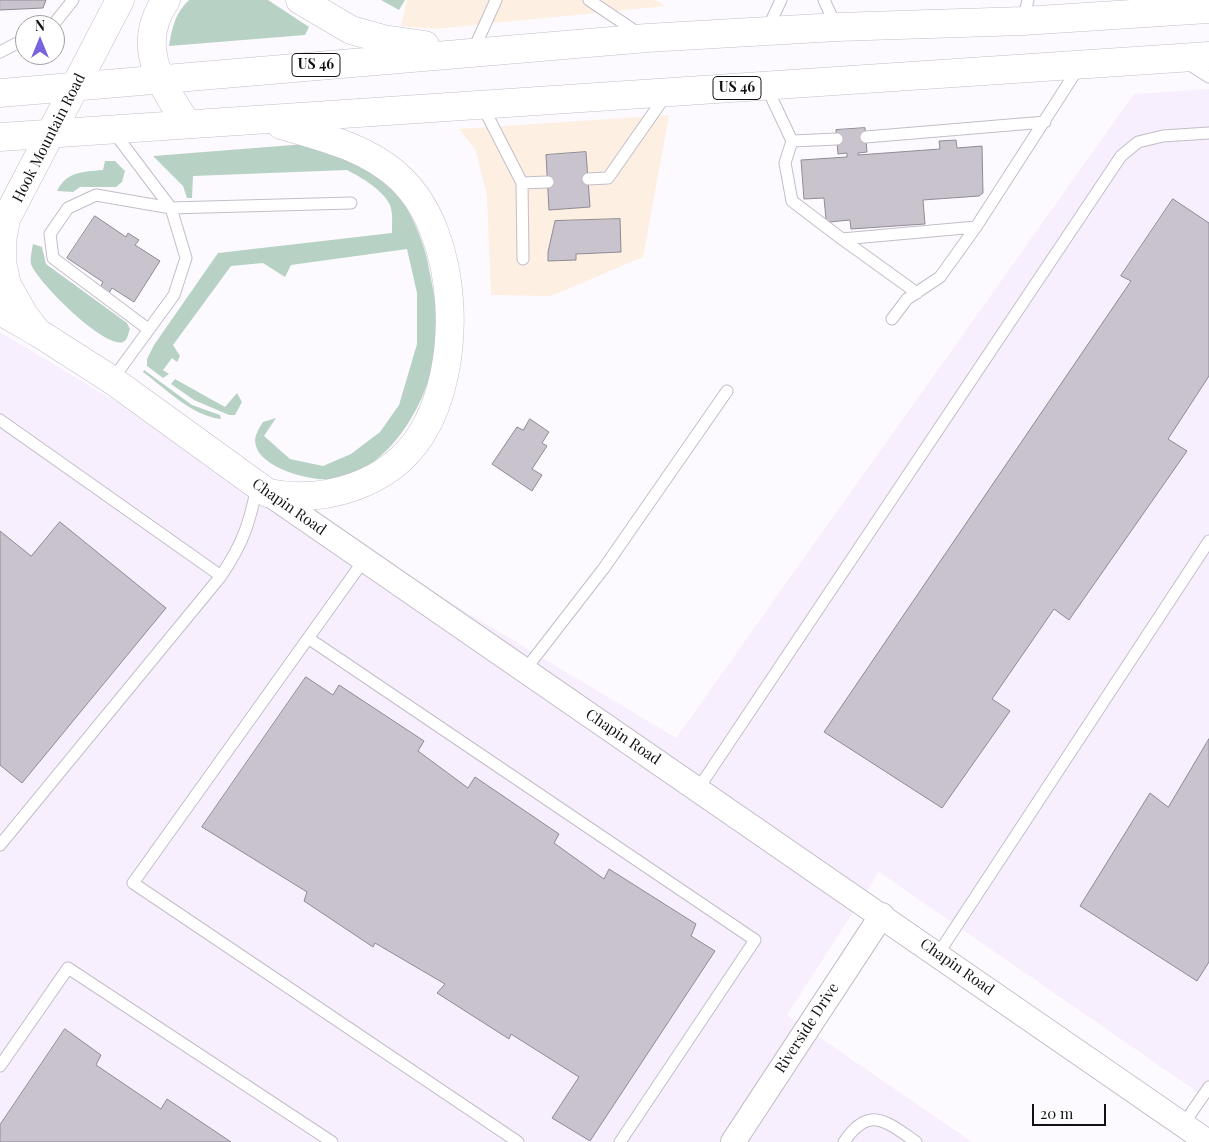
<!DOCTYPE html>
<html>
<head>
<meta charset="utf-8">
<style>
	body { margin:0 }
	#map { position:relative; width:1209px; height:1142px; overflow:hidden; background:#fdfaff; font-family:"Playfair Display",serif }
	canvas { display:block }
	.north { position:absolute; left:15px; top:15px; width:50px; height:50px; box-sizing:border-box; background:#fff; border:1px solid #a09fa1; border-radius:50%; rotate:0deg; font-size:14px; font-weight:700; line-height:20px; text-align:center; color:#121014 }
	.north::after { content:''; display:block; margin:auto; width:18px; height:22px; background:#7864df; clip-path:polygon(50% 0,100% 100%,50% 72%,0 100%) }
	.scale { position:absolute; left:1032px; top:1104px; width:74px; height:22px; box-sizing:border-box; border:2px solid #121014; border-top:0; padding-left:6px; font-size:15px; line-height:18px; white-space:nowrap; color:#121014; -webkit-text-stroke:4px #fff; paint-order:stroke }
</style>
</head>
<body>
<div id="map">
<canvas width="1209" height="1142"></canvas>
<div class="north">N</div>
<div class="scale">20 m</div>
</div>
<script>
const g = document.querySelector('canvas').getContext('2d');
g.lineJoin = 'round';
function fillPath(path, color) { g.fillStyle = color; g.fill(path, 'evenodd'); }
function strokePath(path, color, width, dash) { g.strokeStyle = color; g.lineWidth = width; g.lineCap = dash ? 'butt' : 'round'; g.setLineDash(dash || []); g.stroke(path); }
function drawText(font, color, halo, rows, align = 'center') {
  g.font = font + ' "Playfair Display",serif'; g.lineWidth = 4; g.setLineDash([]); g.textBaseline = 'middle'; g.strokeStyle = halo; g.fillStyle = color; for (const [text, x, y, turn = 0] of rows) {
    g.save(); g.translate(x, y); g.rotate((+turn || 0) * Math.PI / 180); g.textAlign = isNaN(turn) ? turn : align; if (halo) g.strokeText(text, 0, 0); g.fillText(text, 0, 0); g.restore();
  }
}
const commercial = new Path2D(`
	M 407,0 L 655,0 L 666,6 L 434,29 L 401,26 Z
	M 669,115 L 643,257 L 551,296 L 491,295 L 487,196 L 476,151 L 459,129 Z`);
const built = new Path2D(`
	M 1209,89 L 1209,1100 L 879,872 L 787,1015 L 972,1142 L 0,1142 L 0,332 L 676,738 L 1134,94 Z`);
const green = new Path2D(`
	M 189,0 L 268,0 L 309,27 L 305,35 L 169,46 C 172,28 175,13 189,0 Z
	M 381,0 L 405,0 L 399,10 Z
	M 306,144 C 329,150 347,160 368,171 C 374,174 383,177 388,182 C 405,199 422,236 427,259 C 432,284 438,309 437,334 C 436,389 395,469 335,479 C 314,482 263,470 256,446 C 253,437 258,430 263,422 L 276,418 L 264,436 L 290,459 L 323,466 L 351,454 L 380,432 L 399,405 L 417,344 L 417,293 L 407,249 L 291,265 L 285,277 L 263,263 L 231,266 L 173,345 L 180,356 L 177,362 L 172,358 L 163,370 L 169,374 L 163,378 L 147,366 L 147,359 L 154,345 L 218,253 L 392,233 C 392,225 393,212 390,205 C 382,189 362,178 347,170 L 193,176 L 192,198 L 187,198 L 183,186 L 153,156 Z
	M 105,161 L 115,161 L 125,171 L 122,182 L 116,187 L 80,187 L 73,192 L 57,191 C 67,171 83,172 103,170 Z
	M 33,244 L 42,247 L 46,264 L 127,323 L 130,329 C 128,333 128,340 123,342 C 105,349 37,282 31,264 C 30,258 32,250 33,244 Z
	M 144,370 L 192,405 L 220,415 L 221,419 C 192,416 166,389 143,372 Z
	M 175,379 L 225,407 L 237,393 L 242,402 L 235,415 L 229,415 L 194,400 L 171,384 Z`);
const building = new Path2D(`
	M 0,0 L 46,0 L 43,8 L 0,10 Z
	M 865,128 L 867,152 L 858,153 L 858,155 L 940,149 L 939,141 L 956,140 L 957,148 L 982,146 L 983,193 L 979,196 L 923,200 L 925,224 L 851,229 L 850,220 L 829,222 L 826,219 L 824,198 L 804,199 L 801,160 L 847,157 L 847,153 L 838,154 L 836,130 Z
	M 586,152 L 590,207 L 549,210 L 546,155 Z
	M 1173,199 L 1209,223 L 1209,376 L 1168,439 L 1187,451 L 1069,620 L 1054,609 L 992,699 L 1010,711 L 942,808 L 824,732 L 1131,281 L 1121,276 Z
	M 95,216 L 126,237 L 128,233 L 139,240 L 135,245 L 160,261 L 134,302 L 112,288 L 109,293 L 100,287 L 103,282 L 67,258 Z
	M 620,219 L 621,252 L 576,254 L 576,260 L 548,261 L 548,252 L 555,221 Z
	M 530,419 L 549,432 L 542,443 L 547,446 L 532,469 L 542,475 L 532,491 L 492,464 L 517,427 L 523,430 Z
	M 60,522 L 166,608 L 22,783 L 0,765 L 0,531 L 31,556 Z
	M 306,677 L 333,695 L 339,685 L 424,741 L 418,751 L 468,788 L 475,777 L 559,834 L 554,843 L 604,879 L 609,869 L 696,924 L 691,936 L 715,951 L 590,1141 L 552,1118 L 579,1077 L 511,1034 L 509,1039 L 437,993 L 445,984 L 375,943 L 373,947 L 304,901 L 307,892 L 202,827 Z
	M 1209,739 L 1209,962 L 1197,981 L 1080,906 L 1150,793 L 1168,807 Z
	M 65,1029 L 101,1055 L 96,1065 L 161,1109 L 167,1099 L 231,1142 L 0,1142 L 0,1125 Z`);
const lane = new Path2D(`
	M 589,0 L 641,35
	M 824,0 L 836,26
	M 1023,20 L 1028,0
	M 53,25 L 73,0
	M 767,30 L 781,0
	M 473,51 L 496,0
	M 0,52 L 25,39
	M 1187,63 L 1209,77
	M 766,86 L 792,141 L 785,163 L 792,201 L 842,239 L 976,227 L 1079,67
	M 482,105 L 522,183 L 548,182
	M 866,137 L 1045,122
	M 792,141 L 837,139
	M 588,179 L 608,178 L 666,95
	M 522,183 L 523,259
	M 842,239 L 917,293
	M 892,319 L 907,299 L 940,277 L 976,227
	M 148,329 L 53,258 L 50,234 L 68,208 L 96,195 L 171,208 L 351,203
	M 112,380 L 174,295 L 186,258 L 171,208 L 113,131
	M 0,420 L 221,576
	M 364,560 L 133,883 L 518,1142
	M 308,638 L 755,940 L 620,1142
	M 525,670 L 604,568 L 727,391
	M 698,789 L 1121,156 L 1138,142 L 1163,136 L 1209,133
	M 0,845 L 221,576 C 243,543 249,525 257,487
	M 938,954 L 1209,541
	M 0,1066 L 68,968 L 332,1142
	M 1183,1125 L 1209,1087
	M 844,1142 C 869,1105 886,1121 916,1142`);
const street = new Path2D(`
	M 268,493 L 1208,1142
	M 733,1142 L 882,915`);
const secondary = new Path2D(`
	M 120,0 L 6,219 L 2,241 L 2,262 L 7,285 L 24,315 L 37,332 L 112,380 L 268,493`);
const highway = new Path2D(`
	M 166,0 C 134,46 162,85 187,124
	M 300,0 L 351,30 L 383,39 L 425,45
	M 0,93 L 647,38 L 837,27 L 1023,21 L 1209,9
	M 0,137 L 1209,56
	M 0,311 L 37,332
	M 268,493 C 324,504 389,485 421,435 C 464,367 460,236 401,179 C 369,148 323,137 281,125`);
const shields = [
	[316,65,48],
	[737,88,48]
];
const shieldNames = [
	["US 46",316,65],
	["US 46",737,88]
];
const streetNames = [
	["Hook Mountain Road",49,138,-63],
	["Chapin Road",289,507,35],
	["Chapin Road",623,737,34],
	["Chapin Road",957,967,35],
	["Riverside Drive",807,1028,-57]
];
fillPath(commercial, '#fdefe1');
fillPath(built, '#f7effd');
fillPath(green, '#b7d2c4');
fillPath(building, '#c9c3ce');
strokePath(building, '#8f8a95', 1);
strokePath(lane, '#c3bdc8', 13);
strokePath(street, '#c3bdc8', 26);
strokePath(secondary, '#c3bdc8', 29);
strokePath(highway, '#c3bdc8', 29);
strokePath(lane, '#fff', 11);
strokePath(street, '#fff', 24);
strokePath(secondary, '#fff', 28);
strokePath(highway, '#fff', 28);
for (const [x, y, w] of shields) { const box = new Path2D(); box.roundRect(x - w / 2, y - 11.5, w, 23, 4); g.fillStyle = '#fff'; g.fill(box); strokePath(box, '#121014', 1); }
drawText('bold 14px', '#121014', null, shieldNames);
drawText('15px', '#121014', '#fff', streetNames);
</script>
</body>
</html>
